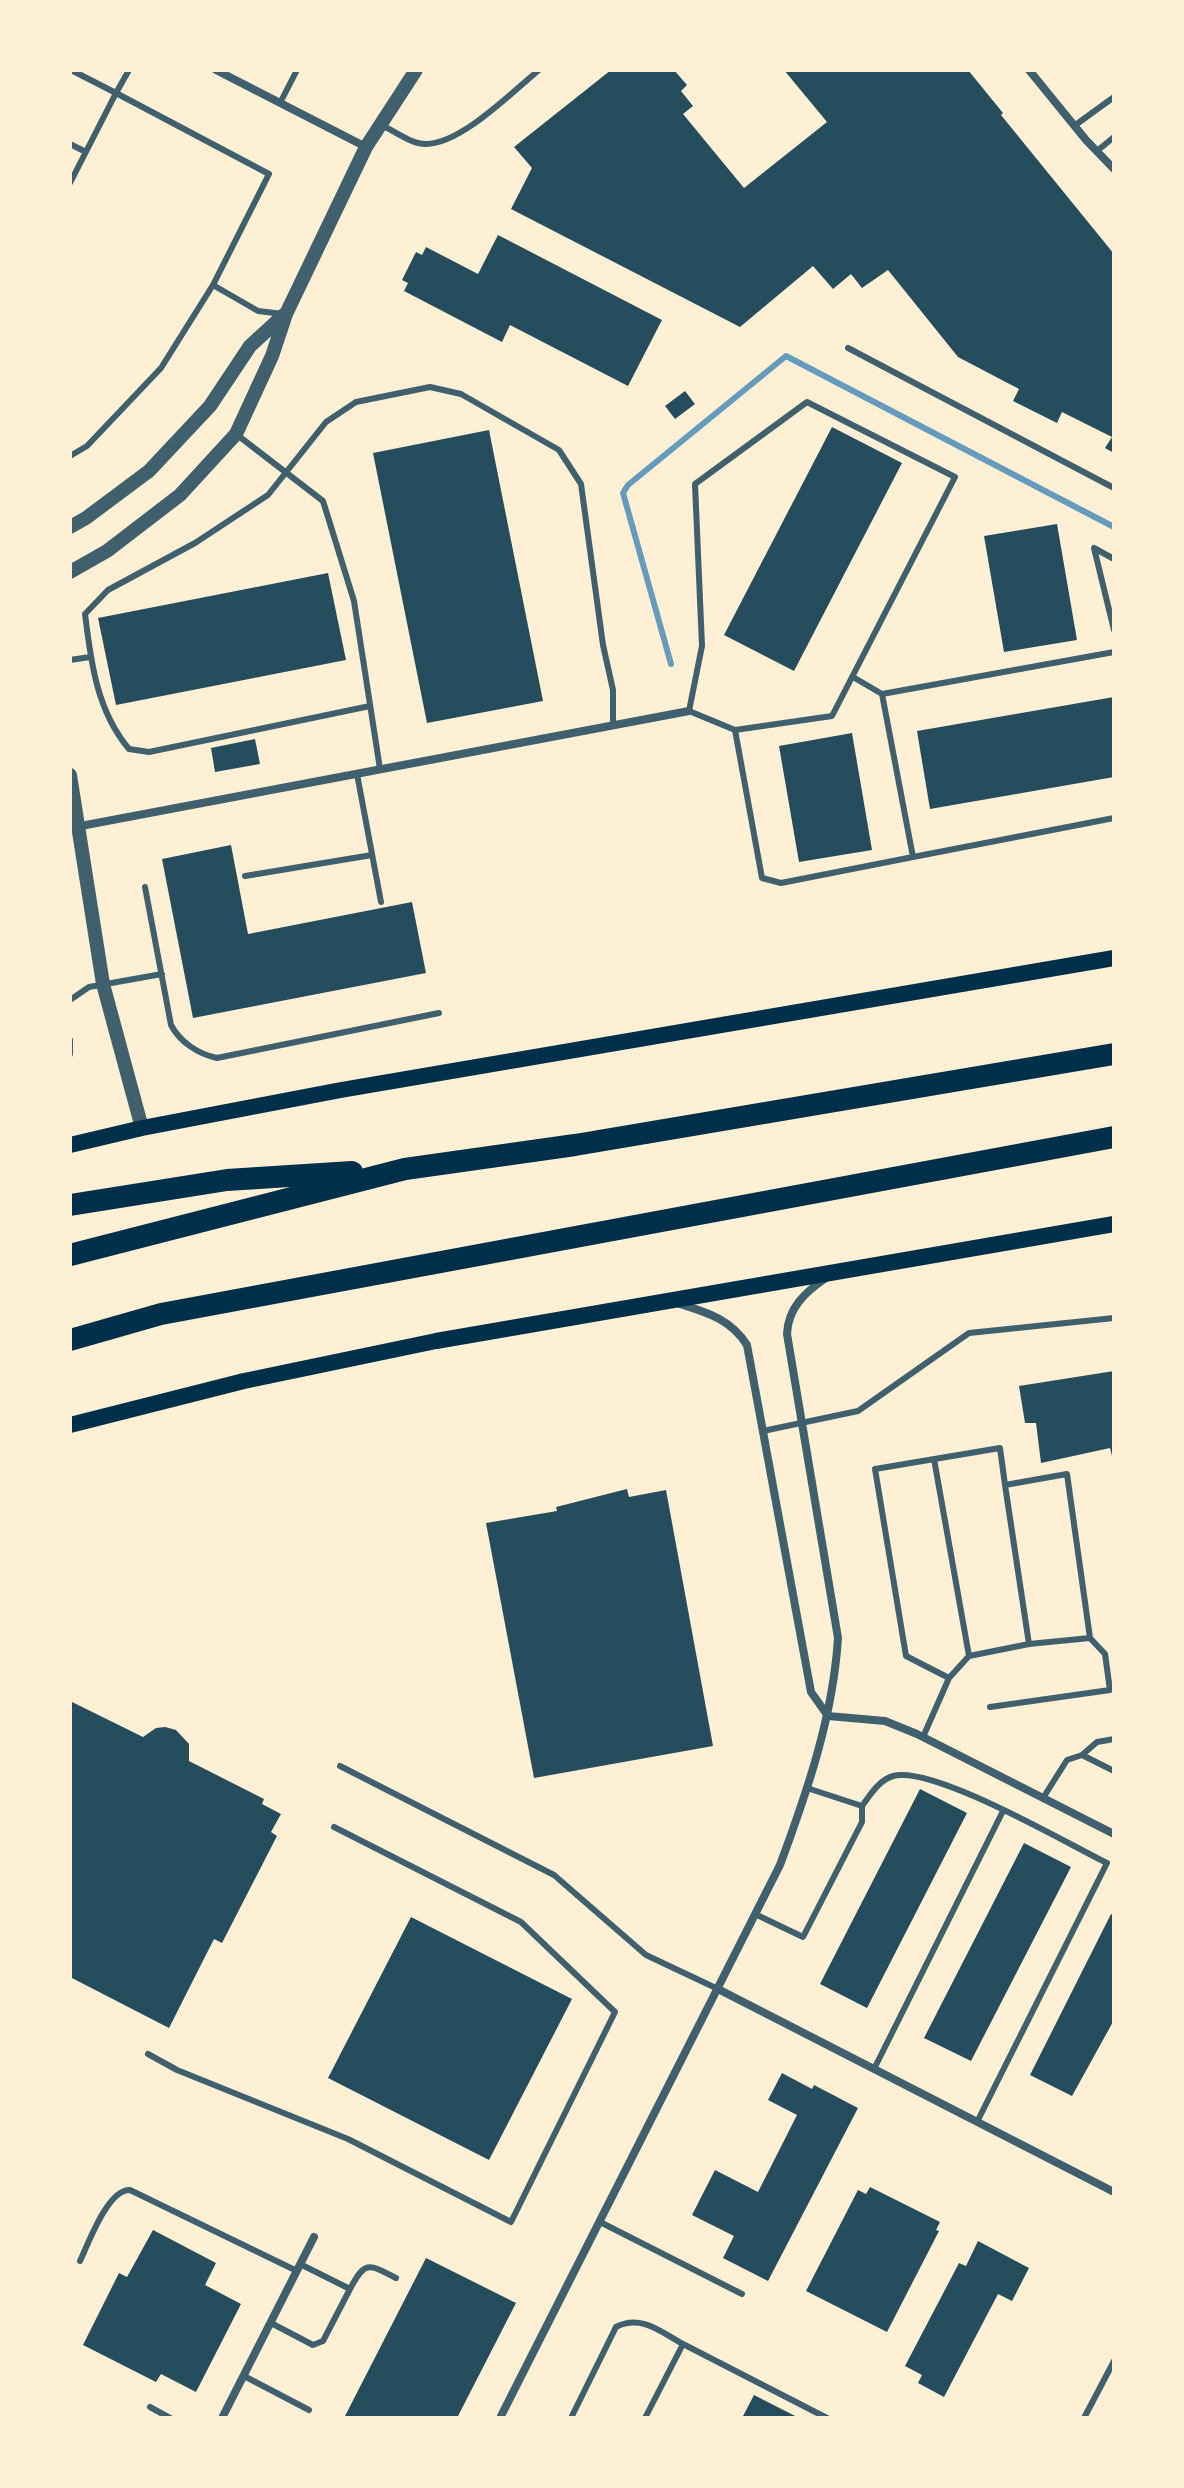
<!DOCTYPE html>
<html>
<head>
<meta charset="utf-8">
<style>
	body { margin:0 }
	#map { position:relative; width:1184px; height:2488px; overflow:hidden; background:#fdf0d5; font-family:"Golos Text",sans-serif }
	canvas { display:block }
	.frame { position:absolute; inset:0; border:72px solid #fdf0d5; pointer-events:none }
</style>
</head>
<body>
<div id="map">
<canvas width="1184" height="2488"></canvas>
<div class="frame"></div>
</div>
<script>
const g = document.querySelector('canvas').getContext('2d');
g.lineJoin = 'round';
function strokePath(path, color, width, dash) { g.strokeStyle = color; g.lineWidth = width; g.lineCap = dash ? 'butt' : 'round'; g.setLineDash(dash || []); g.stroke(path); }
function fillPath(path, color) { g.fillStyle = color; g.fill(path, 'evenodd'); }
const stream = new Path2D(`
	M 671,664 L 623,493 L 628,485 L 786,356 L 1114,527`);
const building = new Path2D(`
	M 611,70 L 674,70 L 687,85 L 681,91 L 693,106 L 683,114 L 744,188 L 827,122 L 784,70 L 968,70 L 1003,113 L 1001,115 L 1114,254 L 1114,453 L 1105,448 L 1112,437 L 1062,412 L 1057,423 L 1013,401 L 1019,389 L 958,357 L 888,270 L 862,288 L 851,274 L 833,289 L 813,266 L 740,327 L 511,209 L 532,168 L 514,147 Z
	M 498,235 L 662,320 L 628,386 L 510,325 L 502,342 L 404,291 L 408,283 L 402,280 L 416,252 L 422,255 L 426,247 L 478,274 Z
	M 685,391 L 695,404 L 675,419 L 665,406 Z
	M 832,427 L 902,463 L 794,671 L 724,635 Z
	M 489,430 L 543,701 L 427,723 L 373,453 Z
	M 1057,524 L 1077,640 L 1004,652 L 984,536 Z
	M 328,573 L 346,660 L 116,705 L 98,618 Z
	M 1114,697 L 1114,777 L 930,809 L 917,731 Z
	M 852,733 L 872,850 L 799,862 L 779,746 Z
	M 255,739 L 260,764 L 215,772 L 211,748 Z
	M 231,845 L 248,934 L 412,902 L 426,973 L 193,1018 L 162,859 Z
	M 1114,1371 L 1114,1464 L 1110,1448 L 1041,1463 L 1036,1423 L 1025,1423 L 1019,1386 Z
	M 627,1489 L 629,1497 L 666,1490 L 713,1746 L 534,1778 L 486,1523 L 557,1511 L 556,1507 Z
	M 70,1701 L 143,1737 L 156,1728 L 165,1727 L 176,1730 L 189,1744 L 189,1761 L 264,1799 L 262,1804 L 281,1814 L 271,1832 L 277,1836 L 222,1943 L 214,1939 L 169,2028 L 70,1977 Z
	M 920,1789 L 967,1813 L 867,2008 L 820,1984 Z
	M 1024,1843 L 1071,1867 L 971,2061 L 924,2038 Z
	M 1111,1914 L 1114,1916 L 1114,2020 L 1072,2096 L 1030,2075 Z
	M 411,1917 L 572,1999 L 489,2160 L 328,2078 Z
	M 782,2073 L 812,2089 L 814,2085 L 858,2108 L 768,2281 L 723,2258 L 734,2236 L 692,2215 L 715,2170 L 758,2192 L 797,2115 L 768,2100 Z
	M 870,2187 L 940,2222 L 936,2230 L 939,2231 L 887,2332 L 806,2291 L 858,2190 L 866,2194 Z
	M 153,2230 L 216,2263 L 205,2285 L 241,2304 L 196,2392 L 161,2374 L 156,2382 L 83,2345 L 119,2273 L 127,2277 Z
	M 978,2241 L 1029,2268 L 1012,2301 L 998,2294 L 944,2397 L 918,2383 L 922,2375 L 905,2366 L 959,2263 L 966,2266 Z
	M 426,2258 L 516,2303 L 457,2418 L 344,2418 Z
	M 754,2395 L 799,2418 L 742,2418 Z`);
const service = new Path2D(`
	M 280,103 L 297,70
	M 380,124 C 394,131 411,144 426,144 C 461,144 512,92 539,70
	M 1074,126 L 1114,97
	M 70,144 L 86,152
	M 1097,151 L 1114,137
	M 70,183 L 116,93 L 71,70
	M 213,285 L 258,311 L 283,314
	M 848,348 L 1114,488
	M 807,402 L 955,477 L 832,716 L 735,730 L 689,711 L 702,646 L 695,484 Z
	M 236,434 L 323,501 L 354,601 L 380,769
	M 70,456 L 87,446 L 161,368 L 213,285 L 269,174 L 116,93 L 129,70
	M 1114,559 L 1094,548 L 1114,630
	M 70,660 L 90,657
	M 882,694 L 1114,652
	M 370,706 L 149,752 L 129,749 C 97,711 91,663 85,614 L 108,590 L 195,543 L 268,495 L 326,422 L 356,402 L 430,387 L 461,394 L 559,450 L 581,484 L 603,645 L 613,690 L 613,726
	M 735,730 L 762,878 L 781,883 L 913,857 L 882,694 L 853,677
	M 357,774 L 381,902
	M 913,857 L 1114,818
	M 245,876 L 372,855
	M 145,887 L 171,1025 C 180,1042 198,1054 217,1058 L 439,1013
	M 70,1000 L 89,987 L 162,974
	M 70,1040 L 70,1054
	M 763,1431 L 858,1411 L 969,1333 L 1114,1318
	M 934,1459 L 969,1656 L 949,1678
	M 1005,1485 L 1029,1644 L 1090,1638
	M 969,1656 L 1029,1644
	M 923,1737 L 949,1678 L 906,1656 L 875,1469 L 1000,1448 L 1005,1485 L 1067,1474 L 1090,1638 L 1105,1654 L 1110,1690 L 990,1707
	M 1082,1755 L 1097,1742 L 1114,1739
	M 340,1766 L 554,1875 L 646,1955 L 718,1989
	M 1043,1798 L 1067,1760 L 1082,1755 L 1114,1771
	M 862,1806 C 870,1795 879,1780 893,1776 C 933,1765 1066,1843 1107,1863 L 977,2122
	M 755,1914 L 803,1937 L 862,1822 L 862,1806 L 807,1788
	M 148,2054 L 177,2070 L 348,2139 L 511,2222 L 615,2012 L 521,1922 L 334,1827
	M 874,2069 L 1003,1811
	M 600,2222 L 742,2294
	M 80,2261 C 89,2242 108,2189 130,2190 L 297,2271
	M 350,2289 C 365,2260 369,2264 396,2278
	M 271,2323 L 313,2345 L 323,2341 L 350,2289 L 300,2264
	M 683,2344 L 827,2418
	M 244,2376 L 309,2410
	M 150,2407 L 170,2418
	M 571,2418 L 616,2327 C 641,2314 661,2332 683,2344 L 645,2418
	M 1084,2418 L 1114,2361`);
const minor = new Path2D(`
	M 216,70 L 366,147
	M 1029,70 L 1086,140 L 1114,169
	M 70,828 L 689,711
	M 677,1303 C 705,1312 730,1318 747,1345 L 811,1692 L 828,1716
	M 828,1716 L 885,1721 L 917,1734 L 1114,1834
	M 718,1989 L 1114,2192
	M 222,2418 L 314,2237
	M 500,2418 L 780,1865 C 807,1792 833,1717 838,1638 L 787,1334 C 788,1308 805,1292 826,1278`);
const tertiary = new Path2D(`
	M 70,527 L 86,518 L 149,471 L 210,406 L 250,346 L 285,314
	M 70,572 L 107,551 L 180,495 L 236,434 L 272,356 L 286,314 L 366,147 L 416,70
	M 70,775 L 103,984 L 142,1128`);
const secondary = new Path2D(`
	M 70,1145 L 142,1128 L 341,1090 L 1114,958
	M 70,1425 L 244,1381 L 436,1341 L 1114,1224`);
const motorway = new Path2D(`
	M 70,1205 L 227,1180 L 352,1172
	M 70,1255 L 405,1169 L 575,1145 L 1114,1054
	M 70,1340 L 161,1314 L 1114,1137`);
strokePath(stream, '#669bbc', 6);
fillPath(building, '#264d5e');
strokePath(service, '#3f606c', 6);
strokePath(minor, '#3f606c', 8);
strokePath(tertiary, '#3f606c', 14);
strokePath(secondary, '#003049', 16);
strokePath(motorway, '#003049', 22);
</script>
</body>
</html>
